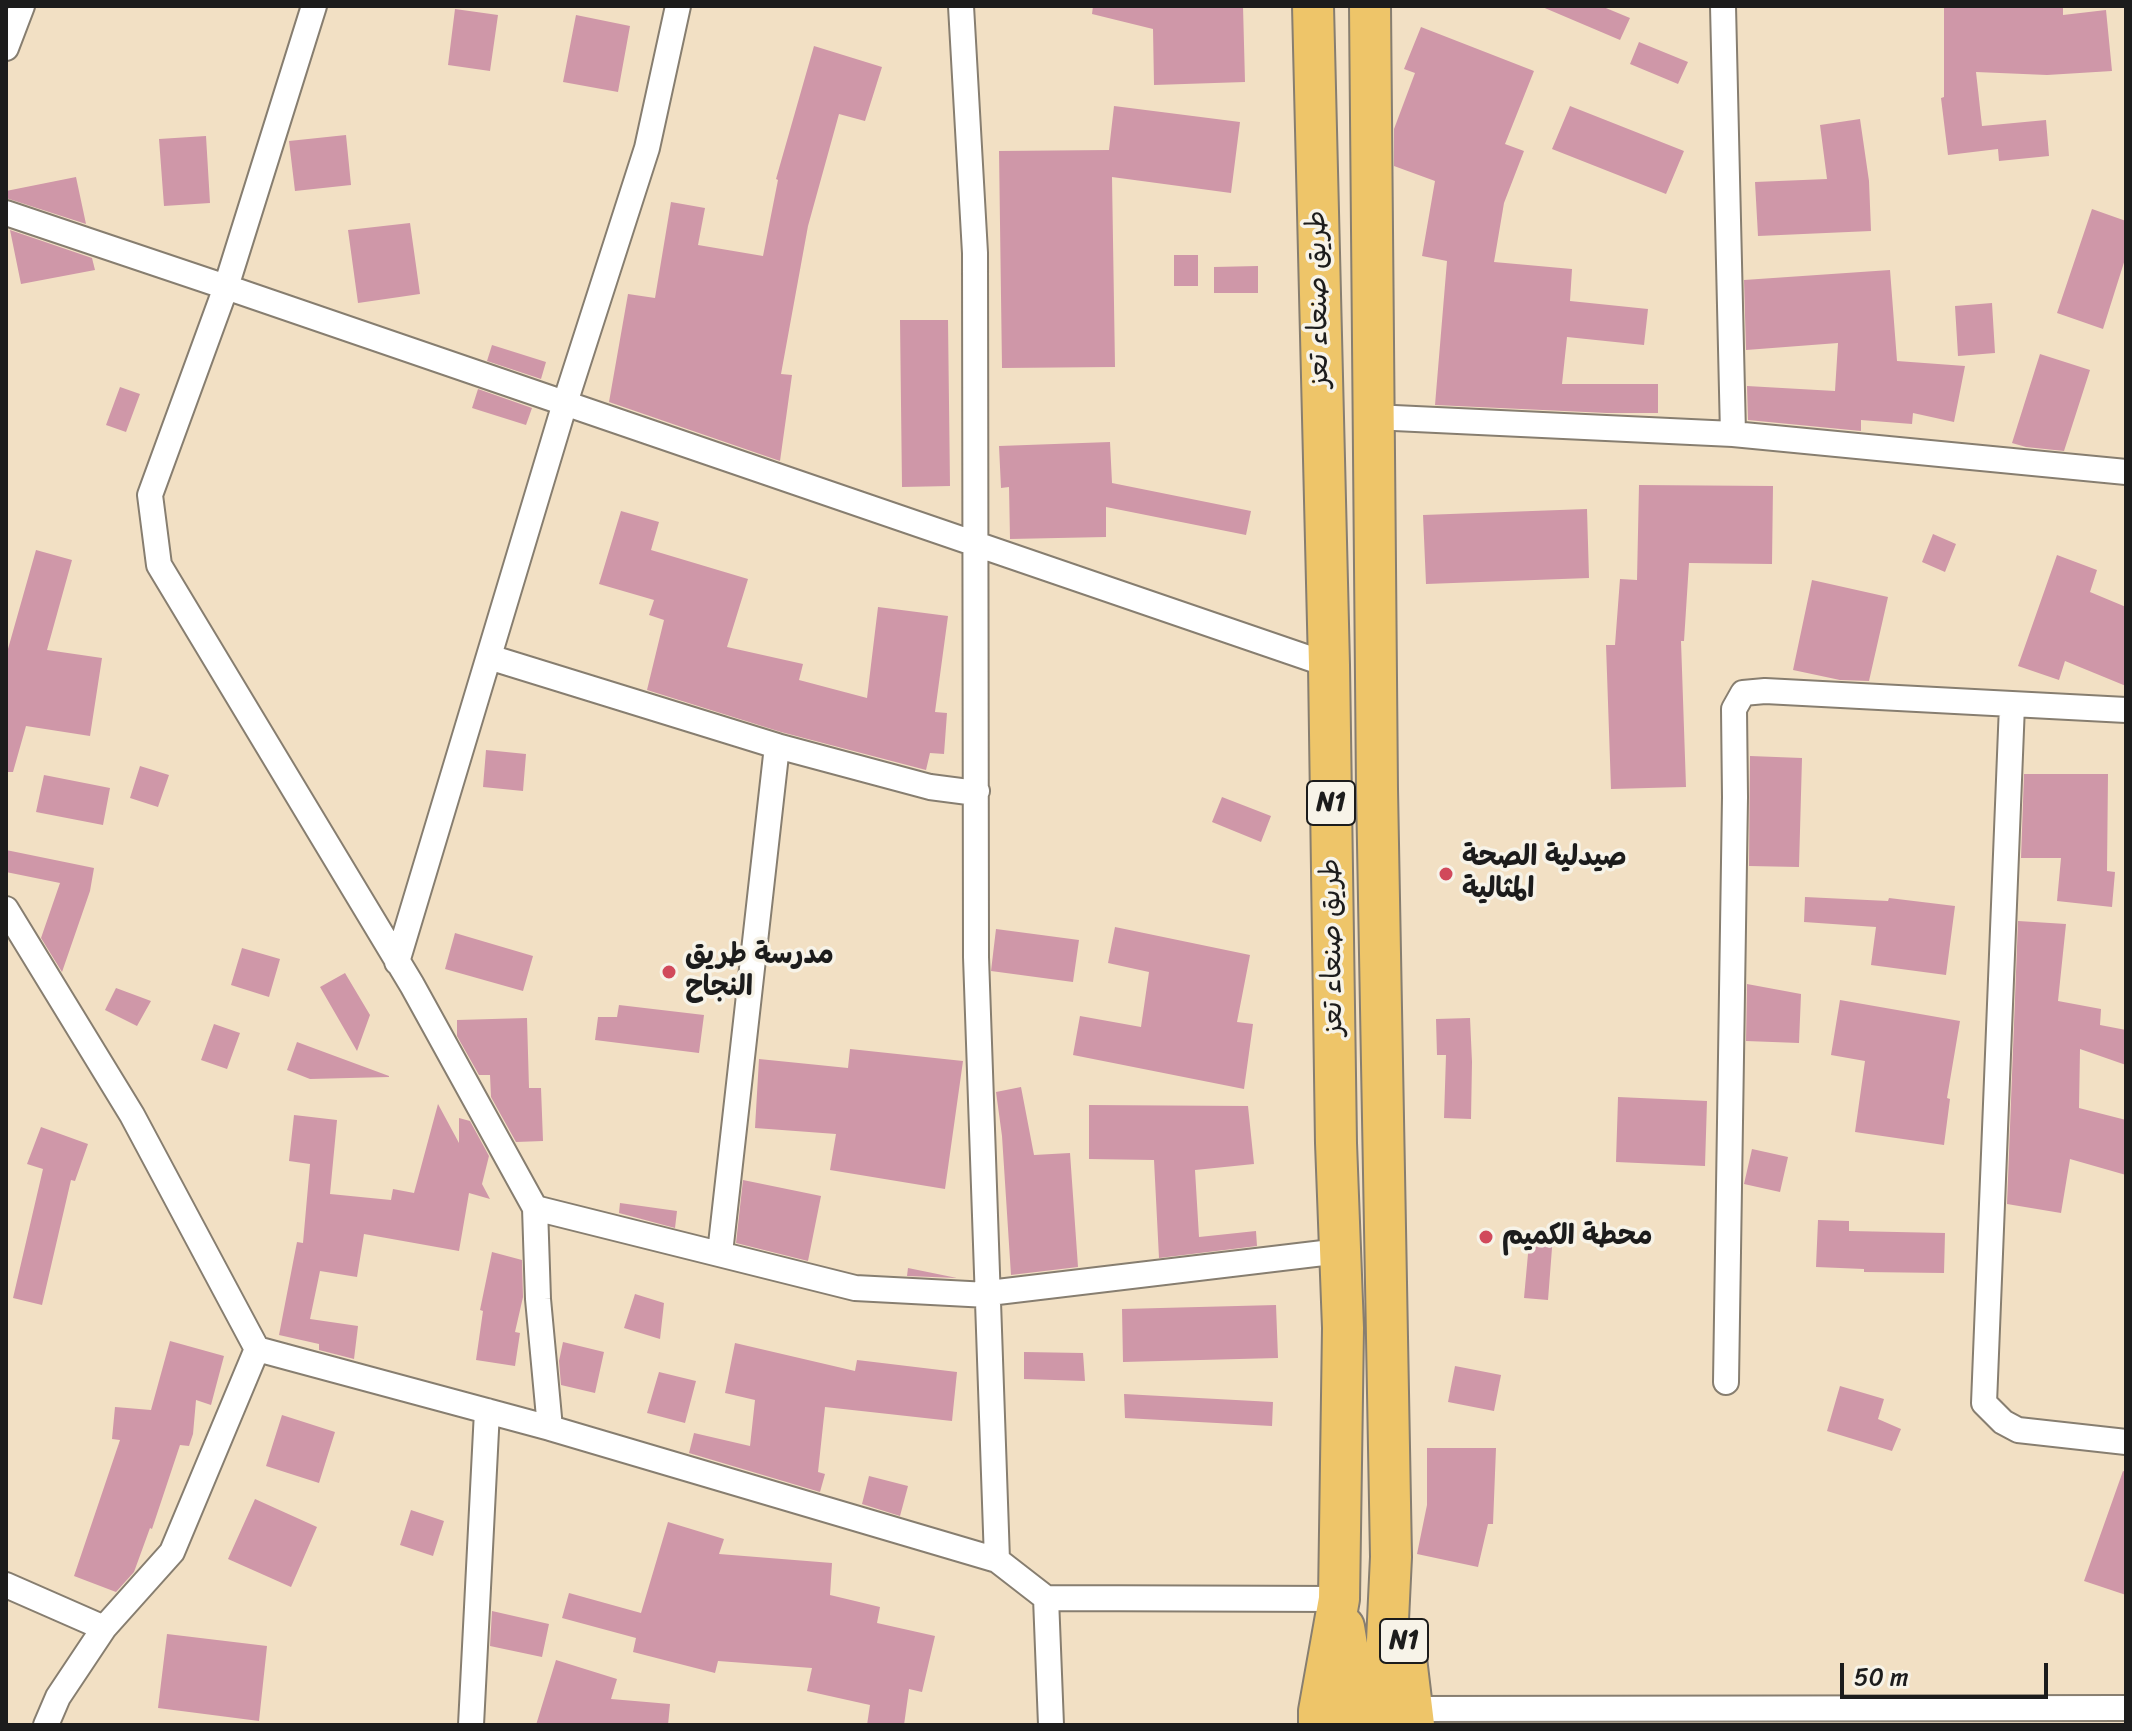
<!DOCTYPE html>
<html>
<head>
<meta charset="utf-8">
<style>
	body { margin:0 }
	#map { position:relative; width:2132px; height:1731px; overflow:hidden; background:#f2e0c4; font-family:Sriracha,sans-serif }
	canvas { display:block }
	.frame { position:absolute; inset:0; border:8px solid #1c1c1c; pointer-events:none }
	.scale { position:absolute; left:1840px; top:1663px; width:208px; height:36px; box-sizing:border-box; border:4px solid #1c1c1c; border-top:0; padding-left:10px; font-size:24px; line-height:28px; white-space:nowrap; color:#1c1c1c; -webkit-text-stroke:6px #f7f3e8; paint-order:stroke }
</style>
</head>
<body>
<div id="map">
<canvas width="2132" height="1731"></canvas>
<div class="frame"></div>
<div class="scale">50 m</div>
</div>
<script>
const g = document.querySelector('canvas').getContext('2d');
g.lineJoin = 'round';
function fillPath(path, color) { g.fillStyle = color; g.fill(path, 'evenodd'); }
function strokePath(path, color, width, dash) { g.strokeStyle = color; g.lineWidth = width; g.lineCap = dash ? 'butt' : 'round'; g.setLineDash(dash || []); g.stroke(path); }
function drawText(font, color, halo, rows, align = 'center') {
  g.font = font + ' Sriracha,"Playpen Sans Arabic",sans-serif'; g.lineWidth = 7; g.setLineDash([]); g.textBaseline = 'middle'; g.strokeStyle = halo; g.fillStyle = color; for (const [text, x, y, turn = 0] of rows) {
    g.save(); g.translate(x, y); g.rotate((+turn || 0) * Math.PI / 180); g.textAlign = isNaN(turn) ? turn : align; if (halo) g.strokeText(text, 0, 0); g.fillText(text, 0, 0); g.restore();
  }
}
const building = new Path2D(`
	M 1093,6 L 1243,6 L 1245,82 L 1154,85 L 1153,29 L 1092,14 Z
	M 1540,6 L 1601,6 L 1630,18 L 1620,40 Z
	M 1944,6 L 2063,6 L 2063,15 L 2106,10 L 2112,71 L 2047,75 L 1976,72 L 1982,126 L 2046,120 L 2049,156 L 1999,161 L 1998,149 L 1948,155 L 1941,98 L 1944,97 Z
	M 455,9 L 498,15 L 490,71 L 448,65 Z
	M 576,15 L 630,26 L 618,92 L 563,82 Z
	M 1421,27 L 1534,71 L 1505,144 L 1524,151 L 1504,203 L 1494,262 L 1572,269 L 1570,301 L 1648,309 L 1644,345 L 1567,337 L 1562,384 L 1658,384 L 1658,413 L 1607,413 L 1435,405 L 1447,261 L 1422,256 L 1435,181 L 1394,166 L 1394,129 L 1415,73 L 1404,69 Z
	M 1639,42 L 1688,62 L 1678,84 L 1630,64 Z
	M 814,46 L 882,67 L 865,121 L 839,114 L 808,226 L 781,374 L 792,375 L 780,461 L 609,402 L 628,294 L 655,298 L 671,202 L 705,208 L 698,245 L 763,256 L 778,180 L 776,179 Z
	M 1114,106 L 1240,122 L 1231,193 L 1112,177 L 1115,367 L 1002,368 L 999,151 L 1109,150 Z
	M 1570,106 L 1684,151 L 1666,194 L 1552,149 Z
	M 1860,119 L 1869,181 L 1871,231 L 1758,236 L 1755,182 L 1827,179 L 1820,125 Z
	M 346,135 L 351,185 L 295,191 L 289,141 Z
	M 206,136 L 210,203 L 164,206 L 159,139 Z
	M 76,177 L 86,224 L 6,198 L 6,191 Z
	M 2092,209 L 2126,221 L 2126,256 L 2103,329 L 2057,313 Z
	M 410,223 L 420,294 L 358,303 L 348,230 Z
	M 10,230 L 92,258 L 95,270 L 21,284 Z
	M 1174,255 L 1198,255 L 1198,286 L 1174,286 Z
	M 1258,266 L 1258,293 L 1214,293 L 1214,267 Z
	M 1890,270 L 1897,361 L 1965,366 L 1954,422 L 1913,413 L 1912,424 L 1861,420 L 1861,431 L 1748,420 L 1747,386 L 1835,391 L 1838,343 L 1746,350 L 1744,280 Z
	M 1992,303 L 1995,353 L 1958,356 L 1955,306 Z
	M 900,320 L 948,320 L 950,486 L 902,487 Z
	M 492,345 L 546,362 L 541,379 L 487,361 Z
	M 2040,354 L 2090,370 L 2064,451 L 2026,447 L 2012,443 Z
	M 120,387 L 140,394 L 126,432 L 106,425 Z
	M 478,389 L 532,408 L 526,425 L 472,408 Z
	M 1110,442 L 1112,483 L 1251,511 L 1246,535 L 1106,507 L 1106,537 L 1010,539 L 1009,487 L 1001,488 L 999,446 Z
	M 1639,485 L 1773,486 L 1772,564 L 1689,563 L 1684,641 L 1681,641 L 1686,787 L 1611,789 L 1606,645 L 1615,645 L 1620,579 L 1637,580 Z
	M 1587,509 L 1589,578 L 1426,584 L 1423,515 Z
	M 621,511 L 659,522 L 651,550 L 748,579 L 727,647 L 803,664 L 799,680 L 867,698 L 878,607 L 948,616 L 935,712 L 947,713 L 944,754 L 930,753 L 926,770 L 781,732 L 647,690 L 664,620 L 649,615 L 654,600 L 599,584 Z
	M 1933,534 L 1956,544 L 1945,572 L 1922,562 Z
	M 36,550 L 72,560 L 47,650 L 102,658 L 90,736 L 26,726 L 13,772 L 6,772 L 6,656 Z
	M 2057,555 L 2097,570 L 2090,592 L 2126,607 L 2126,686 L 2065,661 L 2059,680 L 2018,666 Z
	M 1812,580 L 1888,597 L 1869,681 L 1840,680 L 1793,670 Z
	M 486,750 L 526,754 L 523,791 L 483,787 Z
	M 1750,756 L 1802,758 L 1799,867 L 1749,866 Z
	M 140,766 L 169,775 L 158,807 L 130,798 Z
	M 2024,774 L 2108,774 L 2107,871 L 2115,872 L 2112,907 L 2057,901 L 2061,858 L 2021,858 Z
	M 44,775 L 110,788 L 103,825 L 36,812 Z
	M 1222,797 L 1271,816 L 1261,842 L 1212,822 Z
	M 6,850 L 94,868 L 90,891 L 62,972 L 41,938 L 60,883 L 6,872 Z
	M 1805,897 L 1888,901 L 1889,898 L 1955,906 L 1946,975 L 1871,965 L 1876,927 L 1804,922 Z
	M 2018,921 L 2066,924 L 2058,1001 L 2101,1009 L 2100,1025 L 2126,1030 L 2126,1065 L 2080,1049 L 2079,1108 L 2126,1120 L 2126,1175 L 2070,1159 L 2061,1213 L 2007,1204 Z
	M 1115,927 L 1250,955 L 1237,1022 L 1253,1024 L 1244,1089 L 1073,1055 L 1080,1016 L 1141,1027 L 1149,972 L 1108,963 Z
	M 996,929 L 1079,940 L 1073,982 L 991,971 Z
	M 455,933 L 533,956 L 523,991 L 445,969 Z
	M 242,948 L 280,959 L 269,997 L 231,985 Z
	M 345,973 L 370,1015 L 357,1051 L 320,987 Z
	M 1747,984 L 1801,994 L 1799,1043 L 1746,1041 Z
	M 116,988 L 151,1001 L 137,1026 L 105,1010 Z
	M 1840,1000 L 1960,1021 L 1947,1098 L 1950,1099 L 1944,1145 L 1855,1132 L 1865,1061 L 1831,1055 Z
	M 619,1005 L 704,1015 L 699,1053 L 595,1040 L 598,1017 L 617,1017 Z
	M 527,1018 L 529,1088 L 541,1088 L 543,1141 L 516,1142 L 491,1097 L 490,1075 L 479,1075 L 457,1036 L 457,1020 Z
	M 1470,1018 L 1472,1062 L 1471,1119 L 1444,1118 L 1446,1055 L 1437,1055 L 1436,1019 Z
	M 214,1024 L 240,1033 L 227,1069 L 201,1060 Z
	M 297,1042 L 389,1076 L 389,1077 L 310,1079 L 287,1070 Z
	M 850,1049 L 963,1061 L 945,1189 L 830,1170 L 836,1134 L 755,1128 L 759,1059 L 848,1068 Z
	M 1021,1087 L 1034,1155 L 1070,1153 L 1078,1267 L 1011,1275 L 1002,1136 L 996,1092 Z
	M 1618,1097 L 1707,1101 L 1705,1166 L 1616,1162 Z
	M 438,1104 L 459,1143 L 459,1118 L 470,1121 L 489,1156 L 482,1184 L 490,1199 L 469,1193 L 459,1251 L 364,1234 L 357,1277 L 320,1271 L 310,1319 L 358,1326 L 354,1359 L 319,1350 L 319,1344 L 279,1335 L 297,1242 L 303,1243 L 310,1164 L 289,1161 L 294,1115 L 337,1120 L 330,1194 L 391,1200 L 393,1189 L 414,1193 Z
	M 1089,1105 L 1248,1106 L 1254,1164 L 1195,1170 L 1199,1237 L 1256,1231 L 1257,1246 L 1159,1258 L 1154,1160 L 1089,1159 Z
	M 41,1127 L 88,1144 L 75,1181 L 71,1180 L 42,1305 L 13,1298 L 43,1169 L 27,1164 Z
	M 1752,1149 L 1788,1157 L 1780,1192 L 1744,1184 Z
	M 743,1180 L 821,1196 L 808,1261 L 736,1243 Z
	M 620,1203 L 677,1211 L 675,1228 L 619,1213 Z
	M 1818,1220 L 1849,1221 L 1849,1231 L 1945,1233 L 1944,1273 L 1864,1272 L 1864,1269 L 1816,1267 Z
	M 1530,1232 L 1553,1235 L 1548,1300 L 1524,1298 Z
	M 492,1252 L 522,1260 L 523,1297 L 515,1332 L 520,1333 L 515,1366 L 476,1360 L 483,1311 L 480,1310 Z
	M 908,1268 L 957,1278 L 907,1276 Z
	M 635,1294 L 664,1303 L 660,1339 L 624,1328 Z
	M 1276,1305 L 1278,1358 L 1123,1362 L 1122,1309 Z
	M 170,1341 L 224,1356 L 211,1405 L 196,1400 L 193,1434 L 189,1446 L 180,1445 L 152,1529 L 150,1528 L 134,1572 L 116,1592 L 74,1576 L 120,1440 L 112,1439 L 115,1407 L 151,1410 Z
	M 563,1342 L 604,1352 L 595,1393 L 561,1385 L 559,1361 Z
	M 735,1343 L 855,1371 L 857,1360 L 957,1372 L 952,1421 L 825,1407 L 818,1472 L 825,1474 L 820,1492 L 689,1453 L 694,1433 L 750,1446 L 755,1400 L 725,1393 Z
	M 1024,1352 L 1083,1353 L 1085,1381 L 1024,1379 Z
	M 1455,1366 L 1501,1375 L 1494,1411 L 1448,1402 Z
	M 659,1372 L 696,1381 L 685,1423 L 647,1413 Z
	M 1840,1386 L 1884,1399 L 1878,1419 L 1901,1429 L 1892,1451 L 1827,1431 Z
	M 1124,1394 L 1273,1402 L 1272,1426 L 1125,1418 Z
	M 282,1415 L 335,1432 L 319,1483 L 266,1466 Z
	M 1427,1448 L 1496,1448 L 1493,1524 L 1488,1524 L 1478,1567 L 1417,1554 L 1427,1505 Z
	M 2123,1471 L 2126,1472 L 2126,1595 L 2084,1581 Z
	M 869,1476 L 908,1486 L 900,1516 L 862,1504 Z
	M 255,1499 L 317,1527 L 291,1587 L 228,1559 Z
	M 411,1510 L 444,1521 L 433,1556 L 400,1545 Z
	M 668,1522 L 724,1539 L 719,1554 L 832,1563 L 830,1595 L 880,1607 L 877,1623 L 935,1636 L 922,1692 L 909,1689 L 904,1725 L 867,1725 L 870,1705 L 807,1691 L 812,1668 L 718,1661 L 715,1673 L 633,1652 L 636,1638 L 562,1618 L 569,1593 L 641,1613 Z
	M 492,1611 L 549,1624 L 542,1657 L 490,1646 Z
	M 167,1634 L 267,1646 L 259,1721 L 158,1708 Z
	M 556,1660 L 617,1679 L 611,1699 L 670,1704 L 668,1725 L 536,1725 Z`);
const minor = new Path2D(`
	M 961,6 L 975,253 L 976,957 L 997,1560
	M 1723,6 L 1733,434
	M 6,48 L 22,6
	M 6,213 L 226,287 L 314,6
	M 1373,417 L 1733,434 L 2126,472
	M 489,657 L 777,746 L 930,787 L 976,793 L 977,791
	M 2012,705 L 1984,1403 L 2003,1422 L 2018,1430 L 2126,1442
	M 6,909 L 132,1115 L 257,1349 L 550,1428 L 997,1560 L 1046,1598 L 1339,1599
	M 397,962 L 565,403 L 647,148 L 678,6
	M 535,1208 L 855,1288 L 988,1295 L 989,1293 L 1340,1251
	M 720,1253 L 777,746
	M 1726,1382 L 1735,797 L 1734,709 L 1743,693 L 1765,691 L 2126,710
	M 550,1428 L 538,1299 L 535,1208 L 412,985 L 159,565 L 150,495 L 226,287 L 1329,665
	M 6,1585 L 104,1628
	M 1046,1598 L 1051,1725
	M 1414,1709 L 2126,1708
	M 46,1725 L 58,1697 L 104,1628 L 172,1552 L 257,1349
	M 471,1725 L 487,1411`);
const trunk = new Path2D(`
	M 1313,6 L 1329,665 L 1336,1143 L 1343,1328 L 1339,1599 L 1319,1711 L 1319,1725
	M 1370,6 L 1377,789 L 1391,1557 L 1383,1725
	M 1344,1627 L 1356,1699 L 1356,1725
	M 1404,1642 L 1414,1725`);
const markers = [
	[1446,874,8,"#d1495b"],
	[669,972,8,"#d1495b"],
	[1486,1237,8,"#d1495b"]
];
const shields = [
	[1331,803,48],
	[1404,1641,48]
];
const shieldNames = [
	["N1",1331,803],
	["N1",1404,1641]
];
const streetNames = [
	["طريق صنعاء تعز",1319,299,-91],
	["طريق صنعاء تعز",1333,947,-91]
];
const poiNames = [
	["صيدلية الصحة",1462,858],
	["المثالية",1462,890],
	["مدرسة طريق",685,956],
	["النجاح",685,988],
	["محطة الكميم",1502,1237]
];
fillPath(building, '#cf97a8');
strokePath(minor, '#877e70', 28);
strokePath(trunk, '#877e70', 44);
strokePath(minor, '#fff', 24);
strokePath(trunk, '#eec569', 40);
for (const [x, y, r, color] of markers) { const dot = new Path2D(); dot.arc(x, y, r, 0, 2 * Math.PI); g.fillStyle = color; g.fill(dot); strokePath(dot, '#f7f3e8', 3); }
for (const [x, y, w] of shields) { const box = new Path2D(); box.roundRect(x - w / 2, y - 22, w, 44, 6); g.fillStyle = '#f7f3e8'; g.fill(box); strokePath(box, '#1c1c1c', 2); }
drawText('bold 26px', '#1c1c1c', null, shieldNames);
drawText('28px', '#1c1c1c', '#f7f3e8', streetNames);
drawText('bold 28px', '#1c1c1c', '#f7f3e8', poiNames, 'left');
</script>
</body>
</html>
